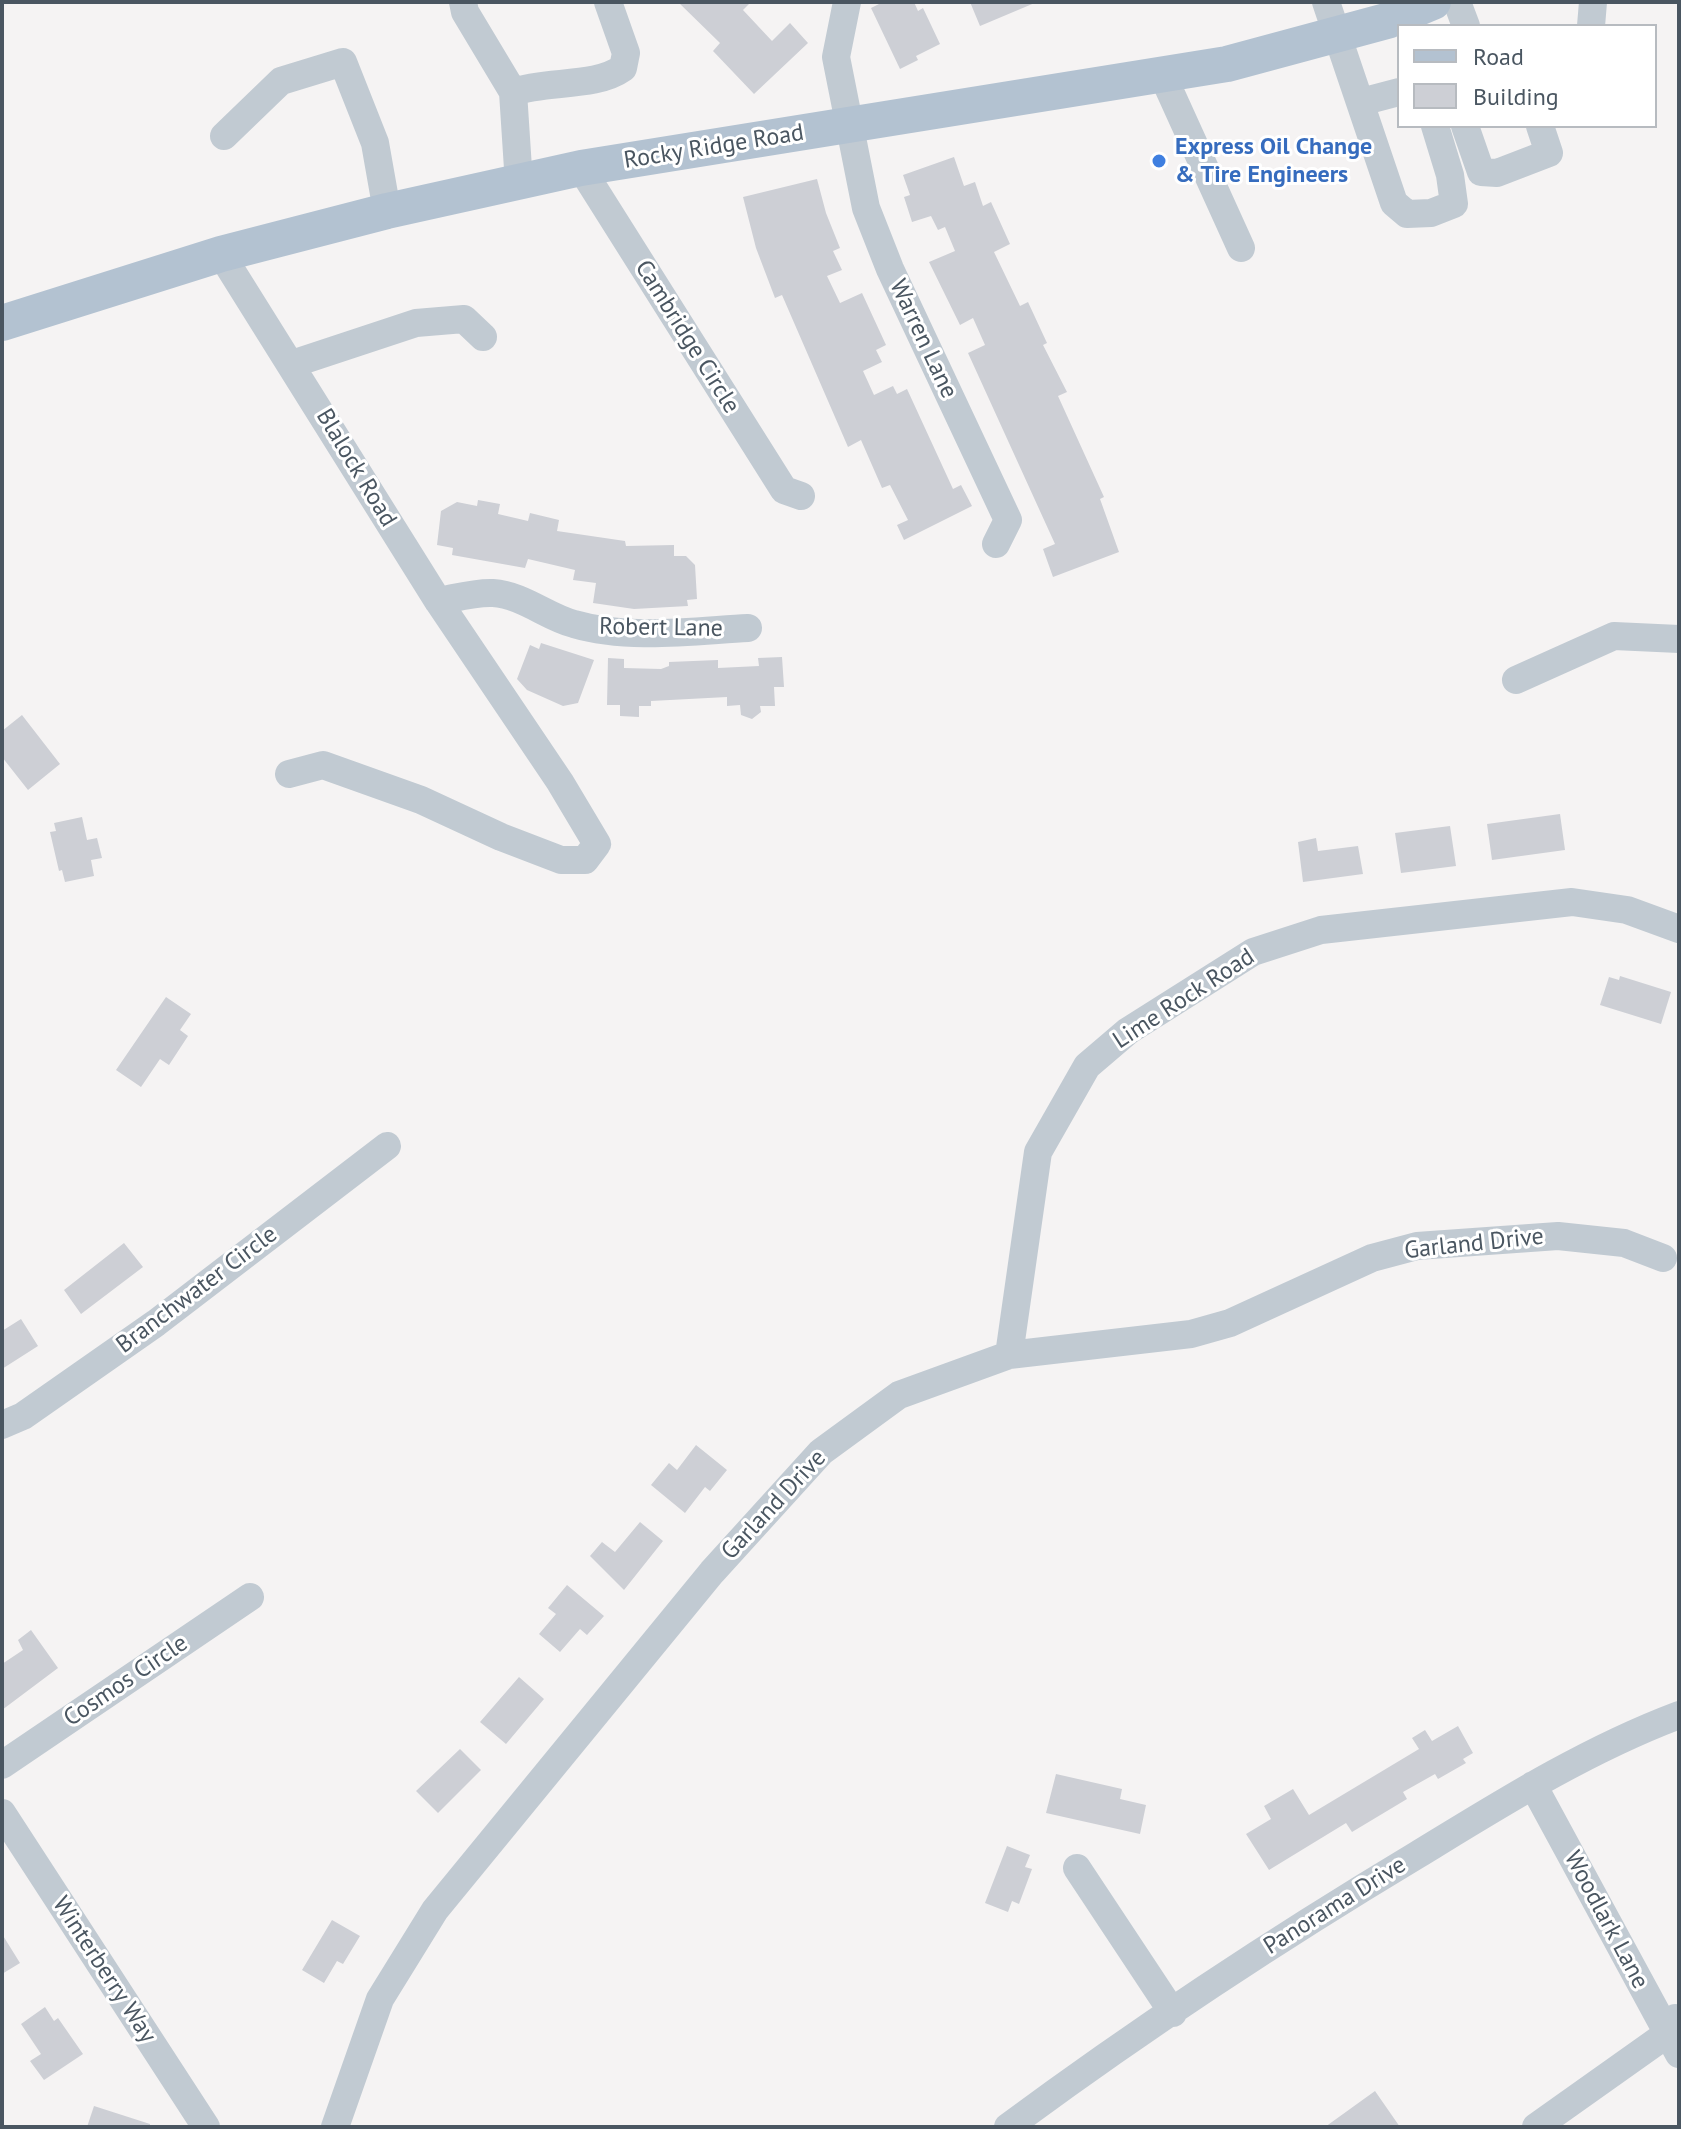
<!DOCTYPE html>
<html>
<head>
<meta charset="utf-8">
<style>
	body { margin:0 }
	#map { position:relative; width:1681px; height:2129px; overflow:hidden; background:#f5f3f3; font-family:"PT Sans",sans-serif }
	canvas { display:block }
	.frame { position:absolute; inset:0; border:4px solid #4a5661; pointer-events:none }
	.legend { position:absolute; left:1397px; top:24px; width:260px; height:104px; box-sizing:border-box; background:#fff; border:2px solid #b7bbc0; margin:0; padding:10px 14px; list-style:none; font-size:24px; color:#4a5661 }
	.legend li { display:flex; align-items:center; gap:16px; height:40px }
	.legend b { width:40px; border:2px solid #b7bbc0 }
</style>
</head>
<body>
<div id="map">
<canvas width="1681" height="2129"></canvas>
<div class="frame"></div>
<ul class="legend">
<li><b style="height:10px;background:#b3c2d1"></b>Road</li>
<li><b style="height:22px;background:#cdcfd5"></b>Building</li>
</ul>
</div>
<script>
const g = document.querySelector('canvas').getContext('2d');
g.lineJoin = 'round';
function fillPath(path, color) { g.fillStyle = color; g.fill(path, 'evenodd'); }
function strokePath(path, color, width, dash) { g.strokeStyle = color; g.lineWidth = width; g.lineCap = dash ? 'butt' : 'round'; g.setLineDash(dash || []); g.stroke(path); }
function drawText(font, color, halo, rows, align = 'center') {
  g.font = font + ' "PT Sans",sans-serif'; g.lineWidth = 6; g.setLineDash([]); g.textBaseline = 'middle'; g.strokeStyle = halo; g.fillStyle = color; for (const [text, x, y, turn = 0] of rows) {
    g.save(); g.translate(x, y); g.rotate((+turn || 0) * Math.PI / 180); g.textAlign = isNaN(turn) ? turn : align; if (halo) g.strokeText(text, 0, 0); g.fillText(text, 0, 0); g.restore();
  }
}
const building = new Path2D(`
	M 678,2 L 751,2 L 743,10 L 772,41 L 790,23 L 808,43 L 754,94 L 713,51 L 720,43 Z
	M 883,2 L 914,2 L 918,11 L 923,8 L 940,44 L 916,56 L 918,60 L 900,69 L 871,8 Z
	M 970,2 L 1037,2 L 980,26 Z
	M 954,157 L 964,186 L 975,182 L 983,206 L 991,202 L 1010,244 L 994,252 L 1020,306 L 1028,302 L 1047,343 L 1043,345 L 1067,392 L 1058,396 L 1104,497 L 1100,499 L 1119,552 L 1053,577 L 1043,549 L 1055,544 L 968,353 L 985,345 L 973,318 L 960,325 L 929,262 L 955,251 L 945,227 L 938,230 L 931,216 L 912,222 L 904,197 L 910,195 L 903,175 Z
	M 817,179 L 826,213 L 840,248 L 833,251 L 842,270 L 827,276 L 840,303 L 862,293 L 886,345 L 876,350 L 882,362 L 863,371 L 874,395 L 893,386 L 897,394 L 907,389 L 953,489 L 961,485 L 972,506 L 904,540 L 897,525 L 908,520 L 890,485 L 882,488 L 861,440 L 848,447 L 782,295 L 775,298 L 756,248 L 743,197 Z
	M 478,500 L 500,504 L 498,514 L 528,521 L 530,513 L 559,520 L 557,531 L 625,541 L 626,546 L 674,545 L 674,556 L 686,556 L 695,565 L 697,599 L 687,600 L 688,606 L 634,609 L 593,603 L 596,583 L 573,580 L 575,570 L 528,559 L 525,568 L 452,555 L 453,548 L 437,545 L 441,511 L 457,502 L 477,506 Z
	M 541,643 L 594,660 L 578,703 L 563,706 L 527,690 L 517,679 L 530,645 L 539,649 Z
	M 782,657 L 784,687 L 774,687 L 775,706 L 760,706 L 761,712 L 752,719 L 741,715 L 740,705 L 727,706 L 727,697 L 651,701 L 651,706 L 639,706 L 639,717 L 620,716 L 620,705 L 607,705 L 608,658 L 624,659 L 624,668 L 661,669 L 669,666 L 669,662 L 718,660 L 718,668 L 759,666 L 758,658 Z
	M 22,715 L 60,764 L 28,790 L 2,757 L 2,731 Z
	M 1560,814 L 1565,850 L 1492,860 L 1487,824 Z
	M 82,817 L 87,840 L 97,838 L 102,858 L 91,860 L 94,876 L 65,882 L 62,870 L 59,871 L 50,832 L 56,831 L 54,823 Z
	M 1450,826 L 1456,866 L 1401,873 L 1395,833 Z
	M 1316,838 L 1318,851 L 1358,846 L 1363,874 L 1303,882 L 1298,842 Z
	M 1620,976 L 1671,992 L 1661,1024 L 1600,1005 L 1609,977 L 1619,980 Z
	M 166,997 L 191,1014 L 180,1030 L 188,1036 L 169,1065 L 160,1059 L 141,1087 L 116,1070 Z
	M 124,1243 L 143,1267 L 81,1314 L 64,1290 Z
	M 21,1319 L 38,1346 L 2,1369 L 2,1331 Z
	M 696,1445 L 727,1470 L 710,1491 L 705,1487 L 685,1513 L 651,1485 L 669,1463 L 677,1470 Z
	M 640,1522 L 663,1541 L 624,1590 L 590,1556 L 602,1542 L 615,1552 Z
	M 567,1585 L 604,1616 L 587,1635 L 580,1629 L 560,1652 L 539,1634 L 556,1614 L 548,1608 Z
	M 31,1630 L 58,1668 L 2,1710 L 2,1664 L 23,1650 L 18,1640 Z
	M 519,1677 L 544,1699 L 506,1744 L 480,1722 Z
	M 1458,1726 L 1473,1753 L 1463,1759 L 1466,1763 L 1438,1779 L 1435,1774 L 1403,1792 L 1407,1799 L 1352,1832 L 1346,1823 L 1269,1870 L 1246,1834 L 1271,1819 L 1264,1806 L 1293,1789 L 1309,1815 L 1419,1749 L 1412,1738 L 1425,1730 L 1432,1741 Z
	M 460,1749 L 481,1770 L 438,1813 L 416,1791 Z
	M 1056,1774 L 1122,1789 L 1120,1799 L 1146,1805 L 1140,1834 L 1046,1813 Z
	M 1007,1846 L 1030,1855 L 1025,1867 L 1032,1869 L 1019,1904 L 1012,1901 L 1008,1912 L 985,1903 Z
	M 332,1920 L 360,1936 L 343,1964 L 337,1961 L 324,1983 L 302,1970 Z
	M 2,1934 L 20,1963 L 2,1974 Z
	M 45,2007 L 54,2021 L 58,2018 L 83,2054 L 44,2080 L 30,2061 L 41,2054 L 21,2024 Z
	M 1375,2091 L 1400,2127 L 1325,2127 Z
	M 94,2106 L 150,2124 L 150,2127 L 87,2127 Z`);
const minor = new Path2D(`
	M 463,2 L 465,12 L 513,92 L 519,184
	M 847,2 L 836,57 L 866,208 L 890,269 L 1008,520 L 996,544
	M 1326,2 L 1394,203 L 1407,214 L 1431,213 L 1454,204 L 1450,175 L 1435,126
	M 1457,2 L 1466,26
	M 1591,26 L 1593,2
	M 1163,76 L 1241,248
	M 513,92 C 547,80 595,88 623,68 L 626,53 L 608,2
	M 1361,102 L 1399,92
	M 1465,126 L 1481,172 L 1497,173 L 1549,153 L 1540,126
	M 224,136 L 281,81 L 343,62 L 375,143 L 387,211
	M 581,168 L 784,490 L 801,496
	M 221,254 L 438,601 L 560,782 L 597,844 L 585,860 L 561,860 L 501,837 L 421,800 L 323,765 L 289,774
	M 292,364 L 416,323 L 464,319 L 483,337
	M 438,601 C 455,598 476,592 493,593 C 523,595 547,617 574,624 C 628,640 693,631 748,628
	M 1516,680 L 1614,636 L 1679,639
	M 1009,1355 L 1038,1152 L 1087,1066 L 1128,1031 L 1253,952 L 1321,930 L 1572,902 L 1627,910 L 1679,929
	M 2,1425 L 23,1416 L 156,1323 L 387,1146
	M 2,1765 L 250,1597
	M 1533,1785 L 1679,2054
	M 2,1813 L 206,2127
	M 1077,1868 L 1173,2013
	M 335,2127 L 380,1999 L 435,1910 L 712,1572 L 821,1452 L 899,1395 L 1009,1355 L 1191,1334 L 1230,1323 L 1372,1258 L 1417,1246 L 1558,1236 L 1624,1243 L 1663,1258
	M 1008,2127 C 1139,2030 1277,1939 1417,1855 C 1502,1803 1586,1750 1679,1715
	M 1536,2127 L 1667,2034 L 1675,2018`);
const major = new Path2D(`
	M 2,323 L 221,254 L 387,211 L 581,168 L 1227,64 L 1390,20 L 1433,2`);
const markers = [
	[1159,161,8,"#3f7fe0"]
];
const streetNames = [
	["Rocky Ridge Road",714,147,-9],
	["Cambridge Circle",687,337,58],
	["Warren Lane",923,339,65],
	["Blalock Road",356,468,59],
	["Robert Lane",661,628,1],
	["Lime Rock Road",1184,999,-33],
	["Garland Drive",1474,1244,-6],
	["Branchwater Circle",197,1290,-37],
	["Garland Drive",774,1505,-47],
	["Cosmos Circle",126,1681,-34],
	["Panorama Drive",1335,1906,-32],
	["Woodlark Lane",1606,1920,62],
	["Winterberry Way",104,1970,57]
];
const shopNames = [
	["Express Oil Change",1175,147],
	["& Tire Engineers",1175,175]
];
fillPath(building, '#cdcfd5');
strokePath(minor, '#c1cad2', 28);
strokePath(major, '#b3c2d1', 36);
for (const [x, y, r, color] of markers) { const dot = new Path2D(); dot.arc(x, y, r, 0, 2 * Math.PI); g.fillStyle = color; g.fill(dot); strokePath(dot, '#fff', 3); }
drawText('24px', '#4a5661', '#fff', streetNames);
drawText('bold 24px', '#366cbe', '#fff', shopNames, 'left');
</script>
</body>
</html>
